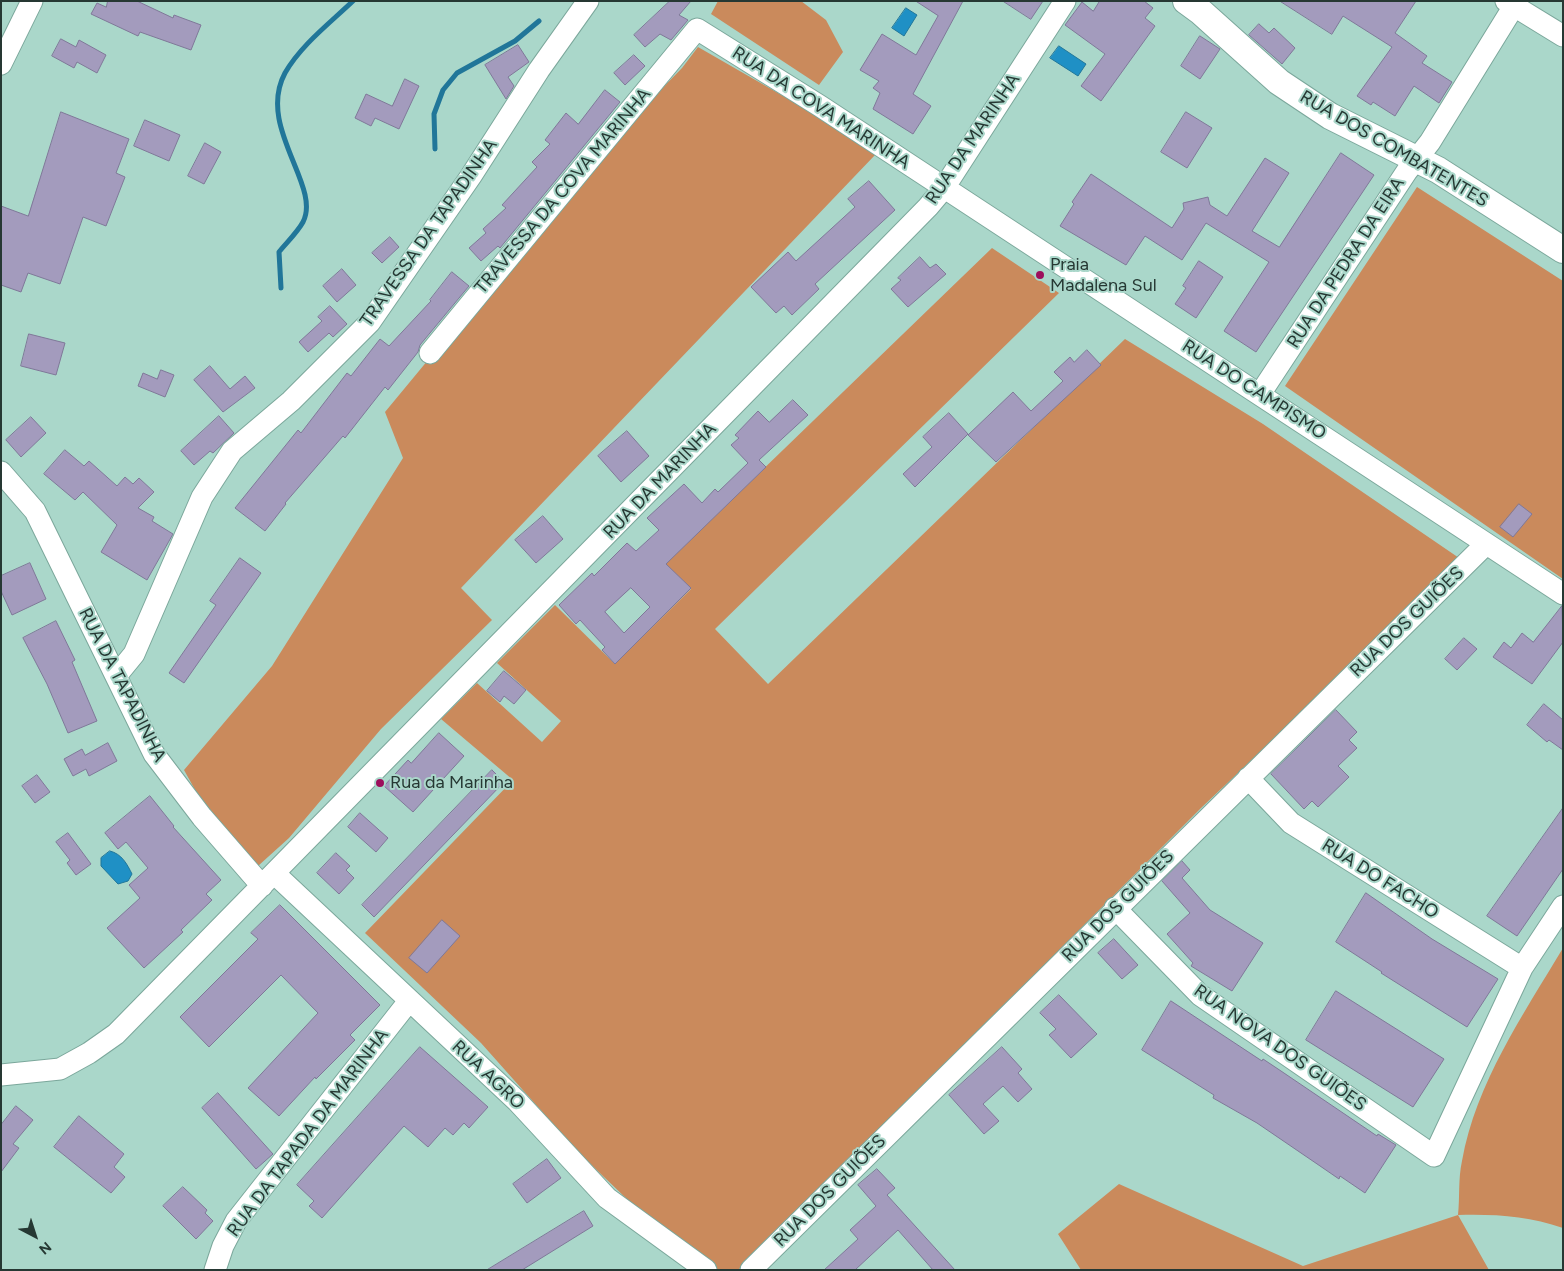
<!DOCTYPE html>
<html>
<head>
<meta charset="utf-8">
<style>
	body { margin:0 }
	#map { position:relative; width:1564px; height:1271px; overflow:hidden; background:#aad7ca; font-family:Figtree,sans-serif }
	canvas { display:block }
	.frame { position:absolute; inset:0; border:2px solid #263833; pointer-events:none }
	.north { position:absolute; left:10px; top:1211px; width:50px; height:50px; -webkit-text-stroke:4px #aad7ca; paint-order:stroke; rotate:140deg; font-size:14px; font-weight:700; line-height:20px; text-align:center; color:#263833 }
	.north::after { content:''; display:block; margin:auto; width:18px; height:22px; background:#263833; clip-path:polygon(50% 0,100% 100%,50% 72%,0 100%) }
</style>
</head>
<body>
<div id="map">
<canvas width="1564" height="1271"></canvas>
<div class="frame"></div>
<div class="north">N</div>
</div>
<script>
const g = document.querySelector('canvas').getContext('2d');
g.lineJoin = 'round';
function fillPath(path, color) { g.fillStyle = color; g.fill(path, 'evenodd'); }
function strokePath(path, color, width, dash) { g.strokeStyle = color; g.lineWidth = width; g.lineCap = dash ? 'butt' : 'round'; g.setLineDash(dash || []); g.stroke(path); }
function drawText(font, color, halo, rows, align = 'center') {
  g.font = font + ' Figtree,sans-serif'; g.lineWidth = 4; g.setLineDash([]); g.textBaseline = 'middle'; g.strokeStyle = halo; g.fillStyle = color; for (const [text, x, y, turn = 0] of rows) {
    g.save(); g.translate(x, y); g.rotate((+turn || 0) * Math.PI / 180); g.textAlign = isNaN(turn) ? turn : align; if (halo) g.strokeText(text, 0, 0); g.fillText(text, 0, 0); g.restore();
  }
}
const green = new Path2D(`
	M 718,1 L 801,1 L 826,20 L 843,52 L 819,85 L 711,14 Z
	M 698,47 L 818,116 L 875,155 L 461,588 L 492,620 L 381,729 L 289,838 L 258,866 L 208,813 L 184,770 L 272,666 L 403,458 L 385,412 L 601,151 L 682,68 Z
	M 1417,187 L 1563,281 L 1563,579 L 1285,386 Z
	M 992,248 L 1059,293 L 715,629 L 768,684 L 1125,339 L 1263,424 L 1462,560 L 1201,808 L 756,1254 L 738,1270 L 714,1270 L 631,1203 L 578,1152 L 481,1043 L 365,933 L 513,780 L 441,719 L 477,683 L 542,742 L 561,721 L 497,663 L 555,605 L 615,664 L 691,589 L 665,564 Z
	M 1563,948 L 1563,1228 C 1528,1216 1495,1214 1458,1215 L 1489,1270 L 1081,1270 L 1058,1234 L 1119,1184 L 1303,1266 L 1458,1215 C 1460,1197 1458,1179 1462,1161 C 1476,1083 1523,1015 1563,948 Z`);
const water = new Path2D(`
	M 906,8 L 917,15 L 904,36 L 892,28 Z
	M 1059,46 L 1086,64 L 1078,76 L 1050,58 Z
	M 110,851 C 122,854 127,864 132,874 L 128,881 L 118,884 L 101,866 L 101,858 Z`);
const stream = new Path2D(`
	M 435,149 L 434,114 L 443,90 L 457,73 L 515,41 L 539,21
	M 281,288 L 279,252 C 286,243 297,233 303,222 C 322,186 256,127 285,73 C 301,45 330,23 353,1`);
const building = new Path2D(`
	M 108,1 L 137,1 L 173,18 L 174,15 L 201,25 L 191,50 L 140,32 L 138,36 L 91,14 L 97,3 L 106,7 Z
	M 670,1 L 691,1 L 679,15 L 688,20 L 671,40 L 660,34 L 645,47 L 634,35 Z
	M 916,1 L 963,1 L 913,94 L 931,106 L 913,134 L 873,109 L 880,93 L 873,88 L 879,81 L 860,70 L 882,34 L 916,55 L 938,16 Z
	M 1003,1 L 1043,1 L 1031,19 Z
	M 1100,1 L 1144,1 L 1153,8 L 1145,18 L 1155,26 L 1101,101 L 1081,86 L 1105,54 L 1065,25 L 1082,2 L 1093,11 Z
	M 1280,1 L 1416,1 L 1395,33 L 1427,56 L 1422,63 L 1452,82 L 1439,103 L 1414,86 L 1395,116 L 1373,102 L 1371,105 L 1357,96 L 1392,47 L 1343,16 L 1332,34 Z
	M 1259,24 L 1269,33 L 1274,28 L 1295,48 L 1282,64 L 1249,35 Z
	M 1200,36 L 1220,49 L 1200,79 L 1181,66 Z
	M 61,39 L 76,47 L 79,40 L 106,55 L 97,73 L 77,62 L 74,68 L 52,56 Z
	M 518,45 L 529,62 L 508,77 L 514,86 L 506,99 L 485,65 Z
	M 634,55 L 645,66 L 625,85 L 614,73 Z
	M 405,79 L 419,86 L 399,129 L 375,118 L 371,126 L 355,118 L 366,94 L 392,106 Z
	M 605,90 L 620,102 L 500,248 L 498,246 L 481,261 L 469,248 L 486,233 L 483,229 L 506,208 L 502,205 L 537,167 L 532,162 L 550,144 L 545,140 L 566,113 L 578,124 Z
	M 61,112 L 129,139 L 116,173 L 125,177 L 106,226 L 83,217 L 60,284 L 28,273 L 21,292 L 1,285 L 1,206 L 28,216 Z
	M 1186,112 L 1212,128 L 1187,168 L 1161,152 Z
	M 145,120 L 180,135 L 169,161 L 134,146 Z
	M 205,143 L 221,152 L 204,184 L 188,176 Z
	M 1341,153 L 1374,175 L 1256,352 L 1224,331 L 1269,262 L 1206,223 L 1182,260 L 1145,236 L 1126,265 L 1060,226 L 1074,204 L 1072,202 L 1091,174 L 1172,228 L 1184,209 L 1183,203 L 1208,197 L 1210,205 L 1227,216 L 1265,158 L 1289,173 L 1252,231 L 1279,247 Z
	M 869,181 L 895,210 L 815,284 L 819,289 L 792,315 L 784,306 L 776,313 L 751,287 L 788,252 L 796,261 L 855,207 L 848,199 Z
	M 390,237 L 399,247 L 382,263 L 372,253 Z
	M 920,257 L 930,268 L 936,264 L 946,274 L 908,307 L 891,289 L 901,280 L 898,278 Z
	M 1199,261 L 1223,277 L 1196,318 L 1175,304 L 1186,288 L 1183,286 Z
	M 342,269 L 356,285 L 337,302 L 323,286 Z
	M 452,272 L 469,286 L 420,345 L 418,352 L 388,390 L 385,387 L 345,438 L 343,436 L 285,503 L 286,504 L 265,531 L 235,508 L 298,430 L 301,433 L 347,373 L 351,376 L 380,339 L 389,346 L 431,301 L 430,300 Z
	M 330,306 L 347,324 L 333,337 L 329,333 L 308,352 L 299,342 L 322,321 L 318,317 Z
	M 29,334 L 65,343 L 56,375 L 21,366 Z
	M 1087,350 L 1101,365 L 996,462 L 968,435 L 1013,392 L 1031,411 L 1063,381 L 1054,372 L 1070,357 L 1074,362 Z
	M 210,366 L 230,389 L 245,376 L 255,388 L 223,412 L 194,380 Z
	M 161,370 L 174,375 L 165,397 L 138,386 L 143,373 L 157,379 Z
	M 793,400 L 808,415 L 759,460 L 766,467 L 666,564 L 691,588 L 615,664 L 602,650 L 605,647 L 580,620 L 576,624 L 559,605 L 592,573 L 594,576 L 627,543 L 636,551 L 659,530 L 647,518 L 684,484 L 702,503 L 715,489 L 718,492 L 748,463 L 731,445 L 739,438 L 735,435 L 758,411 L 769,422 ZM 631,588 L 650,607 L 624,633 L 605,612 Z
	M 949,413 L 968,434 L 915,487 L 903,474 L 932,447 L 923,437 Z
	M 219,416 L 234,433 L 213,453 L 210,451 L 194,465 L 181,451 Z
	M 31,417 L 46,433 L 21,457 L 6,440 Z
	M 627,431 L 649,456 L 621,482 L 598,456 Z
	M 65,450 L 84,466 L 89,461 L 117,486 L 125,477 L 133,484 L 139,478 L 154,492 L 138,508 L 154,517 L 152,521 L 173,534 L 147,580 L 101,552 L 117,525 L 83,492 L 75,500 L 44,474 Z
	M 1519,504 L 1532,514 L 1513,537 L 1500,527 Z
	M 543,516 L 563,539 L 536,563 L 515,540 Z
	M 240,558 L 261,573 L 184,683 L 169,673 L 216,605 L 210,601 Z
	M 30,563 L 46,599 L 12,615 L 1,591 L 1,576 Z
	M 1562,606 L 1563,642 L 1532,684 L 1493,657 L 1504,642 L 1511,648 L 1522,633 L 1533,642 Z
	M 56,621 L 75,660 L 72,662 L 97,721 L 68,733 L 47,684 L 23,638 Z
	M 1464,638 L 1477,649 L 1457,670 L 1445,659 Z
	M 504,671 L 526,690 L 514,704 L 504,696 L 500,702 L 487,691 Z
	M 1544,704 L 1563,720 L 1563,750 L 1549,740 L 1547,742 L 1527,725 Z
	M 1336,710 L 1357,732 L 1349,740 L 1357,748 L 1338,766 L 1349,777 L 1318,807 L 1312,801 L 1304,809 L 1271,774 Z
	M 439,733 L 464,756 L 413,812 L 384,786 L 408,760 L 411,763 Z
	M 108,743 L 117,761 L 89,776 L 86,769 L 73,776 L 64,759 L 82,749 L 85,755 Z
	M 492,770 L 504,782 L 374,917 L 362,905 Z
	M 37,775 L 50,792 L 35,803 L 22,786 Z
	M 150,796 L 174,826 L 173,827 L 221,880 L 206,894 L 212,900 L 181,930 L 183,932 L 144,968 L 107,928 L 140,898 L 129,885 L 148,868 L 126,842 L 118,849 L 105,833 Z
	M 1563,808 L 1563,869 L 1517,936 L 1487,916 Z
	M 360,813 L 388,838 L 376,852 L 348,827 Z
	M 68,833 L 91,864 L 76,875 L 67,863 L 70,860 L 56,842 Z
	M 336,853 L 350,866 L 346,870 L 354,878 L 339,894 L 317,873 Z
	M 1182,861 L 1190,870 L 1182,878 L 1210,910 L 1263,943 L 1232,991 L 1191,966 L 1193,963 L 1167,934 L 1190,913 L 1162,881 Z
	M 1366,893 L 1432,939 L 1498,979 L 1467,1027 L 1381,973 L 1382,972 L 1336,942 Z
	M 280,905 L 380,1005 L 350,1035 L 355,1040 L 316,1079 L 315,1077 L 279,1116 L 248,1088 L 318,1013 L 281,975 L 209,1047 L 180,1017 L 258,939 L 251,933 Z
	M 442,920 L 460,936 L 427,973 L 409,958 Z
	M 1114,939 L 1138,965 L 1122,979 L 1098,953 Z
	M 1336,991 L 1444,1059 L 1413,1107 L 1306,1040 Z
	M 1059,995 L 1097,1034 L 1071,1058 L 1049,1035 L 1056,1029 L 1040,1013 Z
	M 1171,1001 L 1262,1061 L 1263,1059 L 1281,1071 L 1377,1136 L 1378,1134 L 1396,1145 L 1365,1193 L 1340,1176 L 1339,1179 L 1323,1168 L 1257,1123 L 1213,1098 L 1214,1095 L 1142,1050 Z
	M 420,1047 L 488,1107 L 469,1128 L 464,1123 L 453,1135 L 445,1128 L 428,1147 L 404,1126 L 322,1218 L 309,1206 L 314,1201 L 297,1185 Z
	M 1002,1047 L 1022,1069 L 1018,1073 L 1032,1089 L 1018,1102 L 1003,1086 L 983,1104 L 999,1121 L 984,1134 L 949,1095 Z
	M 218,1093 L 273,1154 L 256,1169 L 202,1108 Z
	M 16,1106 L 33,1120 L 13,1144 L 19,1148 L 1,1172 L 1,1125 Z
	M 79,1116 L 124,1154 L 114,1167 L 125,1177 L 111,1193 L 54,1147 Z
	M 547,1159 L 561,1178 L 527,1203 L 513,1184 Z
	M 877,1169 L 895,1188 L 887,1195 L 955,1270 L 933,1270 L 898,1230 L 855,1270 L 824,1270 L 858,1239 L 850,1230 L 876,1206 L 858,1185 Z
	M 183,1187 L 207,1210 L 205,1213 L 213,1221 L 196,1239 L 163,1206 Z
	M 584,1211 L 593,1226 L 522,1270 L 487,1270 Z`);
const minor = new Path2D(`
	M 1506,1 L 1563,36
	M 1,64 L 32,1
	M 430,353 L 697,29 L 820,106 L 1563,594
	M 1260,394 L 1407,171 L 1430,142 L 1514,6
	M 1,472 L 35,511 L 154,754 L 202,817 L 262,886
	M 116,676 L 134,654 L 202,497 L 232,451 L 291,401 L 370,322 L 471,176 L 539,70 L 588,1
	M 1248,778 L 1291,823 L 1522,968
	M 275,874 L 517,1101 L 607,1198 L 706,1270
	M 1115,908 L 1200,995 L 1434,1156 L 1522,968 L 1563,906
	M 1,1075 L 60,1069 L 89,1053 L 116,1034 L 928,207 L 944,188 L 1065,1
	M 215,1270 L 223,1246 L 236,1221 L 409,1001
	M 751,1270 L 1486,544`);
const major = new Path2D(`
	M 1186,1 L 1201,12 L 1279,82 L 1330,116 L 1438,170 L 1563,250`);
const markers = [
	[1040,275,5,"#9d0f5c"],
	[380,783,5,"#9d0f5c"]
];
const streetNames = [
	["RUA DA COVA MARINHA",821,108,33],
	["RUA DA MARINHA",973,139,-56],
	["RUA DOS COMBATENTES",1394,149,30],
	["TRAVESSA DA COVA MARINHA",563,191,-50],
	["TRAVESSA DA TAPADINHA",429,233,-55],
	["RUA DA PEDRA DA EIRA",1346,263,-57],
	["RUA DO CAMPISMO",1254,390,33],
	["RUA DA MARINHA",660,481,-46],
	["RUA DOS GUIÕES",1407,622,-44],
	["RUA DA TAPADINHA",122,685,63],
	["RUA DO FACHO",1380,879,32],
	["RUA DOS GUIÕES",1118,906,-45],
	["RUA NOVA DOS GUIÕES",1280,1048,35],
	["RUA AGRO",488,1075,43],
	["RUA DA TAPADA DA MARINHA",308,1133,-53],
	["RUA DOS GUIÕES",830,1191,-45]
];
const poiNames = [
	["Praia",1050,265],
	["Madalena Sul",1050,286],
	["Rua da Marinha",390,783]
];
fillPath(green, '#ca8a5c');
fillPath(water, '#1f90c5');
strokePath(water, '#217699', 1);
strokePath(stream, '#217699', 5);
fillPath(building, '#a39bbd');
strokePath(building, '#7f7898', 1);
strokePath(minor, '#7ba79b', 23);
strokePath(major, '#7ba79b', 28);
strokePath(minor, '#fff', 21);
strokePath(major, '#fff', 26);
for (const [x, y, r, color] of markers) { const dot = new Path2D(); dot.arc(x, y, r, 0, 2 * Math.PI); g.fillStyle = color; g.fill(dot); strokePath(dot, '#aad7ca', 2); }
drawText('18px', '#263833', '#aad7ca', streetNames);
drawText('18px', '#263833', '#aad7ca', poiNames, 'left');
</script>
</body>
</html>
